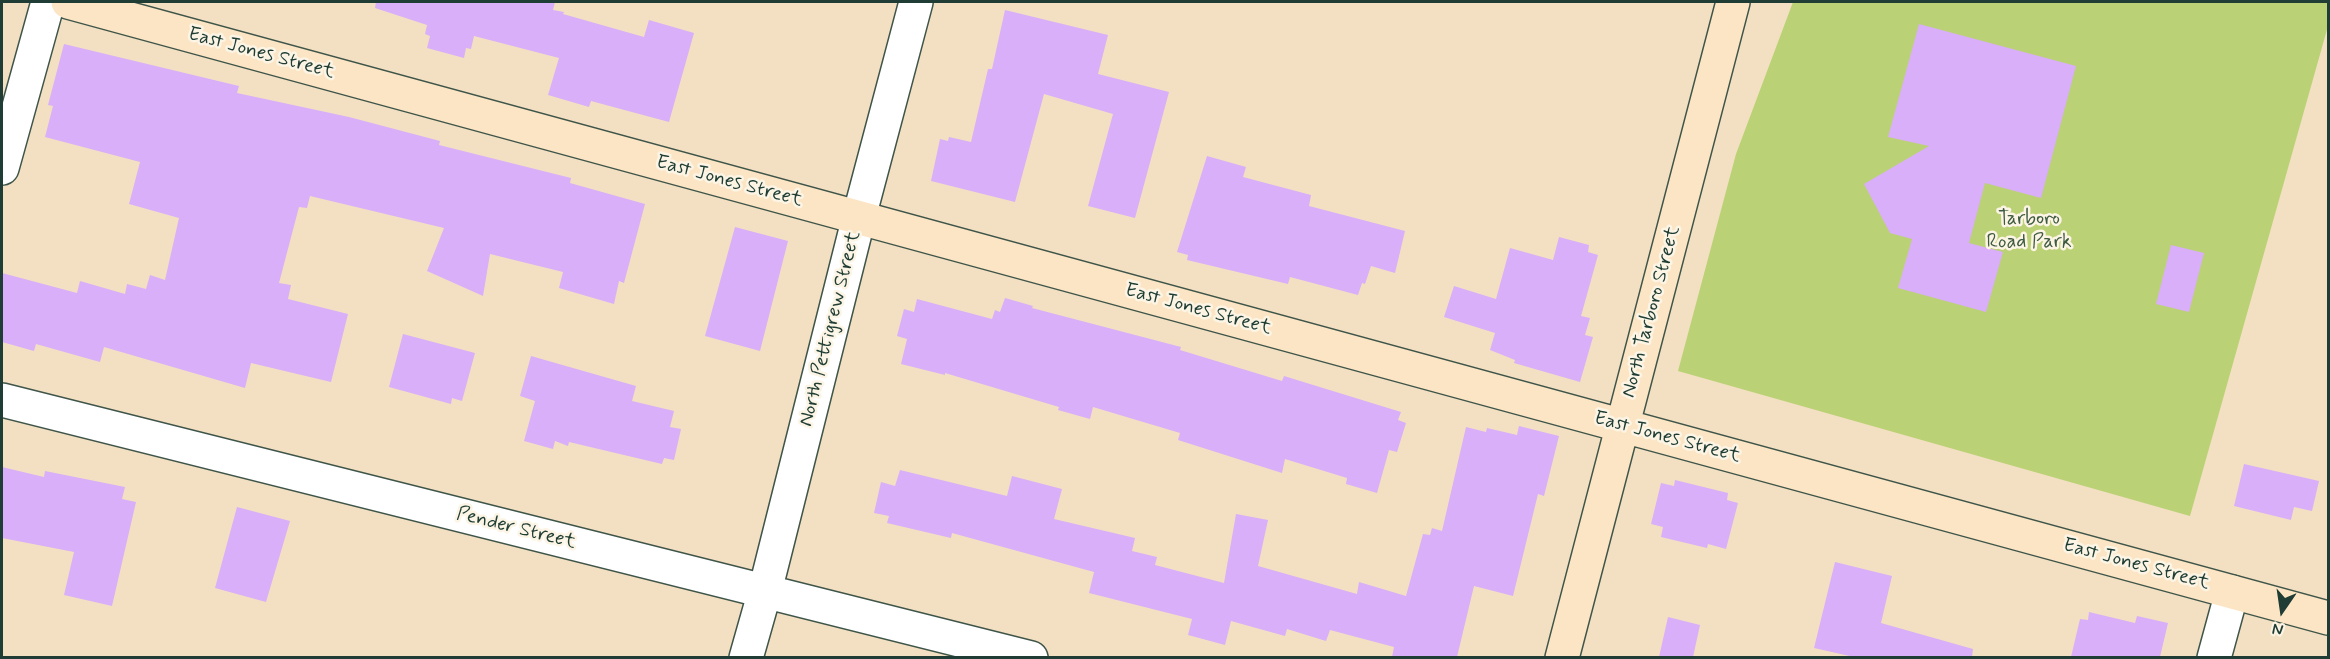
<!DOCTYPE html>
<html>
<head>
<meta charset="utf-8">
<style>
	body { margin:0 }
	#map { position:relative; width:2330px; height:659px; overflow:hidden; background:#f3e0c3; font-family:Mynerve,sans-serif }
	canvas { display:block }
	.frame { position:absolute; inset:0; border:3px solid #1f3d34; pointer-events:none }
	.north { position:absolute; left:2252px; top:581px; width:60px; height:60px; -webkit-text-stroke:4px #fcf5e5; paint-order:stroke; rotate:193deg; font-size:16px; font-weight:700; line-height:24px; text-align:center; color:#1f3d34 }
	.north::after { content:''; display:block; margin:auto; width:21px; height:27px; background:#1f3d34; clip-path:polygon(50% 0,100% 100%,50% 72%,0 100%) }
</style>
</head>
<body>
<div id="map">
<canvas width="2330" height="659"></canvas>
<div class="frame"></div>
<div class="north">N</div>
</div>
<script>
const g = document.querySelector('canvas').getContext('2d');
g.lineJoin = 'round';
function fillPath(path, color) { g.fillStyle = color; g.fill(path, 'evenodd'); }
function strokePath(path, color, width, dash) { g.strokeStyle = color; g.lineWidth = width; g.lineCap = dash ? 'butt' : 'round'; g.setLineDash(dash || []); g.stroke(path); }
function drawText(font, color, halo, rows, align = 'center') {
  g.font = font + ' Mynerve,sans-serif'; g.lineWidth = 5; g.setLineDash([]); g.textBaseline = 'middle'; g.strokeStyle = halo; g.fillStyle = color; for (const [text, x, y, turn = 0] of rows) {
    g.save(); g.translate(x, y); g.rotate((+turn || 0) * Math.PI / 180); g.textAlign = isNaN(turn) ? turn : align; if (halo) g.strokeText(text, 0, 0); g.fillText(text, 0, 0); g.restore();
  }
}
const green = new Path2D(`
	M 1793,2 L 2328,2 L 2328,26 L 2190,516 L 1678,371 L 1736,154 Z`);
const building = new Path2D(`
	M 376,2 L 555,2 L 553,10 L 564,12 L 563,14 L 644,37 L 649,20 L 694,33 L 669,122 L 591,101 L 589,107 L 548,95 L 559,58 L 474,36 L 471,49 L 466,48 L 464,58 L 427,48 L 430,36 L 425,34 L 427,25 L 375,8 Z
	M 1005,10 L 1108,35 L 1098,74 L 1169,92 L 1135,218 L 1088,206 L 1113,114 L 1044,94 L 1015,202 L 931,181 L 940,139 L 948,141 L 949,137 L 971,142 L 988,69 L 992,69 Z
	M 1919,24 L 2076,66 L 2041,198 L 1985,183 L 1969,243 L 2003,252 L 1986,312 L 1898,288 L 1912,239 L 1890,233 L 1864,184 L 1929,146 L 1888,137 Z
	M 64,44 L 239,86 L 237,93 L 349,117 L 440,141 L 439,145 L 571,178 L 570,183 L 645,204 L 624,283 L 619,281 L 614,304 L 559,288 L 563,272 L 490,254 L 483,296 L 427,271 L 444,228 L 310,196 L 307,208 L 299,207 L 279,283 L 291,285 L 288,299 L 348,314 L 331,382 L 251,363 L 245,388 L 104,347 L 100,362 L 36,344 L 34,351 L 2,342 L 2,273 L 77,293 L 80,281 L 125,294 L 127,284 L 146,289 L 150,275 L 165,280 L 179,218 L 129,204 L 140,162 L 45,137 L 53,106 L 48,105 Z
	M 1207,156 L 1246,167 L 1243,177 L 1311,195 L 1309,206 L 1405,231 L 1395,273 L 1371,266 L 1365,284 L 1362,283 L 1358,295 L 1290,277 L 1288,284 L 1187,260 L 1188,255 L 1177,252 Z
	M 735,227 L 788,241 L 760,351 L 705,336 Z
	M 1559,237 L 1589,245 L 1588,252 L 1598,255 L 1581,316 L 1590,318 L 1585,335 L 1593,337 L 1580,382 L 1514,363 L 1515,360 L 1490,350 L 1495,333 L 1444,317 L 1454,286 L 1496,299 L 1510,248 L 1553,260 Z
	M 2171,245 L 2204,253 L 2189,312 L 2156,304 Z
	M 1005,298 L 1033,306 L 1032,308 L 1181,347 L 1180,350 L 1282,381 L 1284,376 L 1401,412 L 1398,420 L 1406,423 L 1397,452 L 1389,450 L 1377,493 L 1346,484 L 1347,478 L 1285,459 L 1282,473 L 1178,440 L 1180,433 L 1093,407 L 1090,419 L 1058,410 L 1059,407 L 945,373 L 945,375 L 901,364 L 907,339 L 897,336 L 904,309 L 914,312 L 917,299 L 992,319 L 995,310 L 1000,312 Z
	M 403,334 L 475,353 L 462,401 L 452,398 L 451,404 L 389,387 Z
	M 531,356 L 636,386 L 632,401 L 674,411 L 670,427 L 681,429 L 674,460 L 664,458 L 662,464 L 569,442 L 568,446 L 555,441 L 553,449 L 524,441 L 535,401 L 520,396 Z
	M 1519,426 L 1559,436 L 1544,496 L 1538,494 L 1513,596 L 1474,586 L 1457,657 L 1392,657 L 1394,647 L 1330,630 L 1326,641 L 1287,629 L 1285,636 L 1231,621 L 1225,645 L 1188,635 L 1192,619 L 1089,593 L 1094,572 L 952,533 L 951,538 L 887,523 L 889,516 L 874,513 L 881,482 L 895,486 L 900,470 L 1007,496 L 1012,476 L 1062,489 L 1054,519 L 1135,538 L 1132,551 L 1157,557 L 1155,565 L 1224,583 L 1236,514 L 1268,520 L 1258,566 L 1357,594 L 1359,582 L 1406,596 L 1423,534 L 1430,535 L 1432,528 L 1442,531 L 1466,427 L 1486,432 L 1487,428 L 1517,435 Z
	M 2244,464 L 2319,481 L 2312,511 L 2294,507 L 2291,520 L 2234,506 Z
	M 2,467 L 44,477 L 45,471 L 125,487 L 122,499 L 136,502 L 112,606 L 64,595 L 74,552 L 2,538 Z
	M 1675,480 L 1728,493 L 1727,500 L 1738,503 L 1726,549 L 1708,544 L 1707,548 L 1661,537 L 1663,527 L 1651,524 L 1661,483 L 1674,486 Z
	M 237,507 L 290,521 L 266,602 L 215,588 Z
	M 1835,562 L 1892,576 L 1881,623 L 1973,649 L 1972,657 L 1854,657 L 1814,648 Z
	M 2089,612 L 2135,623 L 2137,616 L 2168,623 L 2160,657 L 2071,657 L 2080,619 L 2088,620 Z
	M 1668,617 L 1700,625 L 1693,657 L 1659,657 Z`);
const street = new Path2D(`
	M 2,168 L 48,2
	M 2,400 L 1031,658
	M 746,658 L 765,591 L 859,217 L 916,2
	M 2214,658 L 2232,592`);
const secondary = new Path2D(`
	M 68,2 L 2328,618
	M 1562,658 L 1733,2`);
const streetNames = [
	["East Jones Street",261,54,15],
	["East Jones Street",729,182,15],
	["East Jones Street",1198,310,15],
	["North Tarboro Street",1652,312,-75],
	["North Pettigrew Street",831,329,-76],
	["East Jones Street",1667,438,15],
	["Pender Street",516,529,14],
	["East Jones Street",2136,565,15]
];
const parkNames = [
	["Tarboro",2029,220],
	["Road Park",2029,243]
];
fillPath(green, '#bbd175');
fillPath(building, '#d8aff8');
strokePath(street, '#3f5549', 36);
strokePath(secondary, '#3f5549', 36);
strokePath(street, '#fff', 33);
strokePath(secondary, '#fce5c4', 33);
drawText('20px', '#1f3d34', '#fcf5e5', streetNames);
drawText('20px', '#3e5b41', '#fcf5e5', parkNames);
</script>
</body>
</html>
